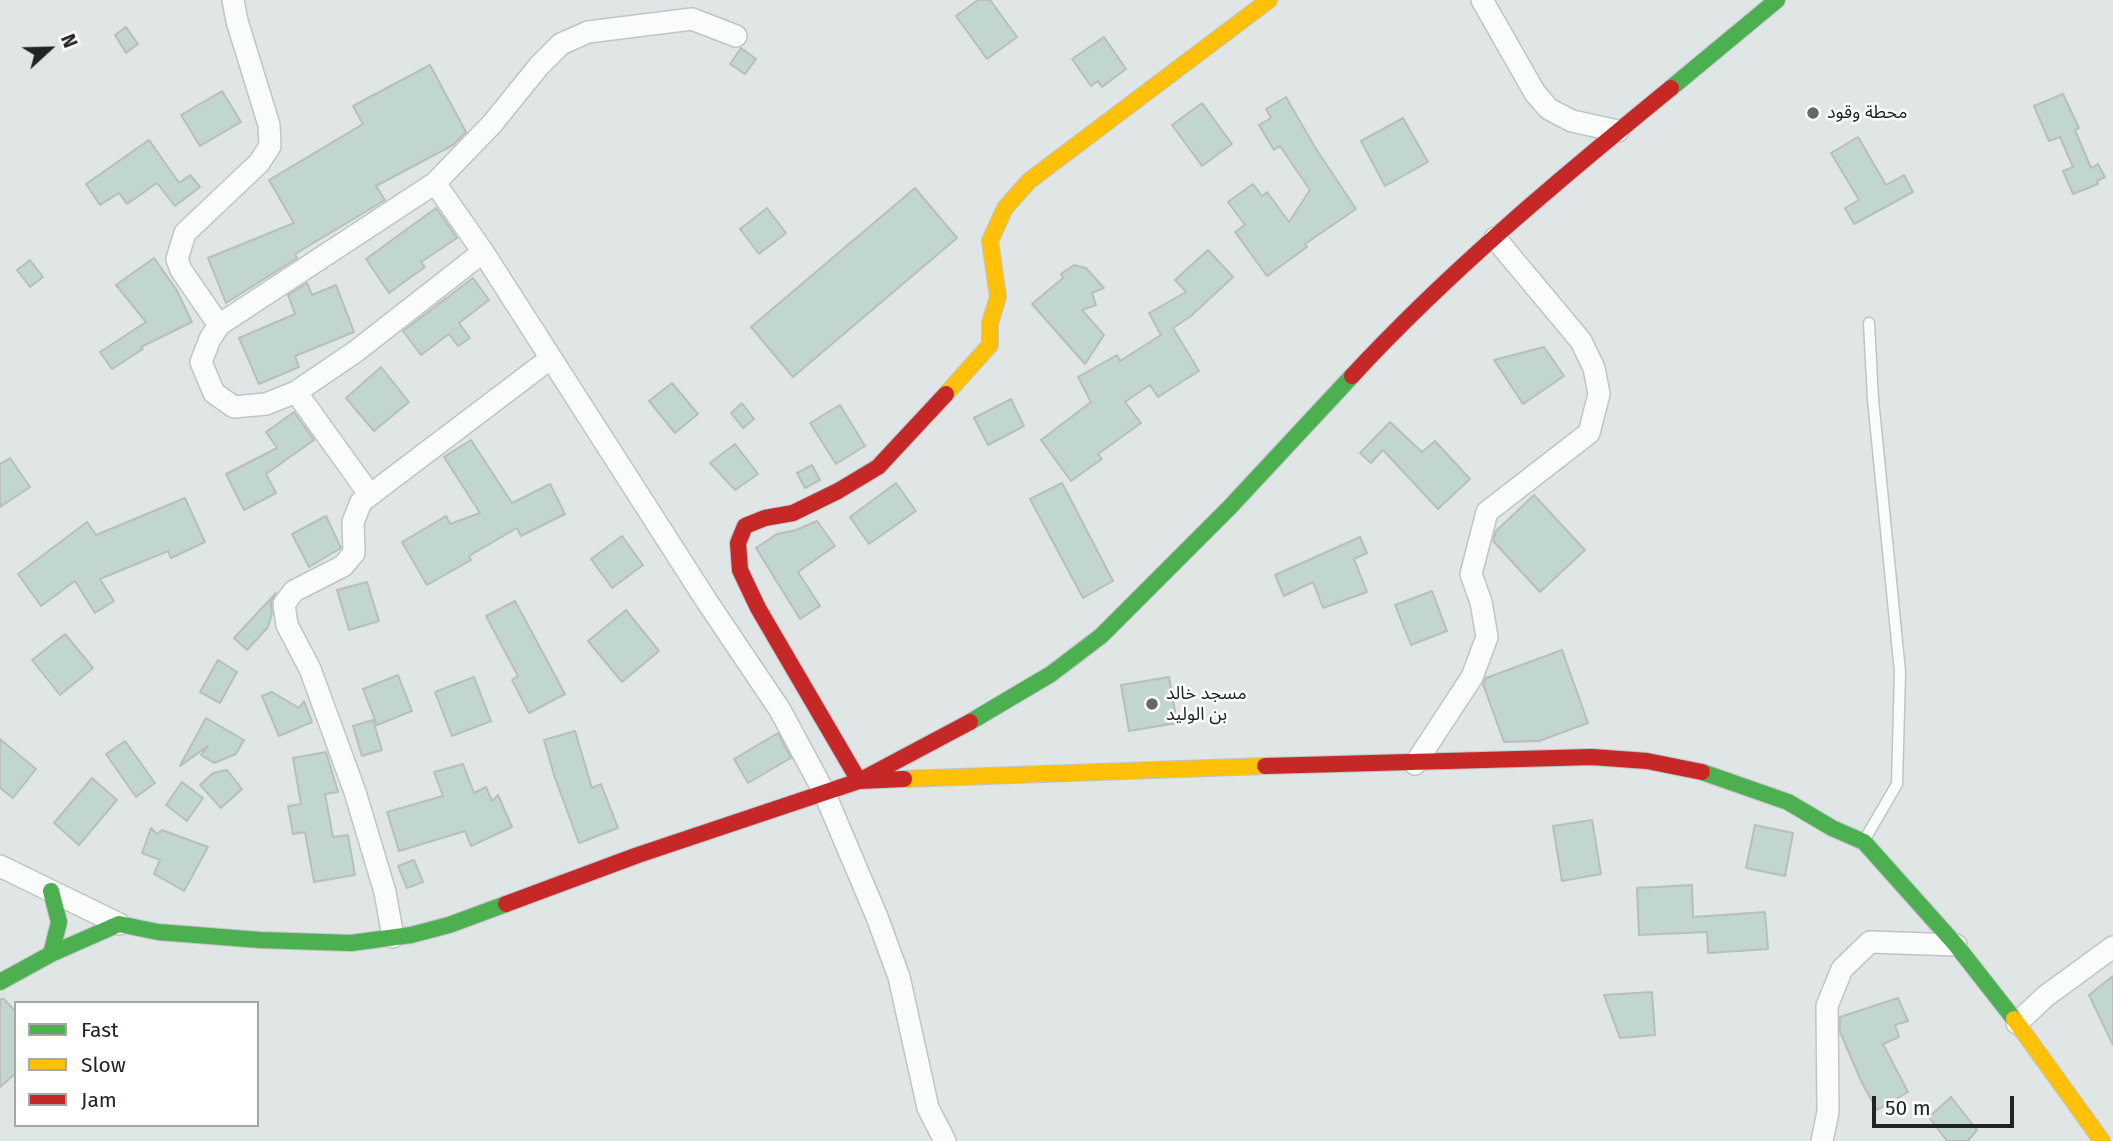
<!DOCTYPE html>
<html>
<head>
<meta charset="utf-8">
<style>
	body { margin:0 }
	#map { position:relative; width:2113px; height:1141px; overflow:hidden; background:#e0e6e6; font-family:"Fira Sans",sans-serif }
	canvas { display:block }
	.legend { position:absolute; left:14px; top:1001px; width:245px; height:126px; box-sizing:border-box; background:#fff; border:2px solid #a6a7a7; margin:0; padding:9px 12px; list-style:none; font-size:21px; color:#202424 }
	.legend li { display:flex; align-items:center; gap:14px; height:35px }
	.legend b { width:35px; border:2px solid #a6a7a7 }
	.north { position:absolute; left:14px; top:14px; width:70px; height:70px; -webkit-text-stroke:5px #fff; paint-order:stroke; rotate:68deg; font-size:19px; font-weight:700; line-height:28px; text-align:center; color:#202424 }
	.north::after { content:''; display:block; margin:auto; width:24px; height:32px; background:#202424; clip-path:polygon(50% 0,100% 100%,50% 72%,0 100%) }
	.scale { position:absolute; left:1872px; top:1096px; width:142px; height:32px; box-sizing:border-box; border:4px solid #202424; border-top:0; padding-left:9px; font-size:21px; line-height:24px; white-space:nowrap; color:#202424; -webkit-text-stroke:5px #fff; paint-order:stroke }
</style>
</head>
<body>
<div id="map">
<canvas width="2113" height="1141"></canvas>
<ul class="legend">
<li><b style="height:9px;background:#4caf50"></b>Fast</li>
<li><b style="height:9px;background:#ffc107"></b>Slow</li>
<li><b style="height:9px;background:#c62828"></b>Jam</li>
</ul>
<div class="north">N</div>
<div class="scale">50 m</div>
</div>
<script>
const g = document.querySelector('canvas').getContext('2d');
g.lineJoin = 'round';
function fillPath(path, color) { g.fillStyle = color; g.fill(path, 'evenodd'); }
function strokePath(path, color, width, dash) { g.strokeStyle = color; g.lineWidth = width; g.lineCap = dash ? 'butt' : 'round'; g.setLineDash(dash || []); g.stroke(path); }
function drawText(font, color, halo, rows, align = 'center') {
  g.font = font + ' "Fira Sans","Noto Sans Arabic",sans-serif'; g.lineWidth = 5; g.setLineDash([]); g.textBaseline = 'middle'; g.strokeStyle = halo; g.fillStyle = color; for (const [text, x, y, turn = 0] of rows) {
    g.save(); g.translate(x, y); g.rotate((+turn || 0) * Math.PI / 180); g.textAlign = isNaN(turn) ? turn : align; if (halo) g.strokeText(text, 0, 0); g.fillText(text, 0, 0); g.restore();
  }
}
const building = new Path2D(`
	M 978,0 L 990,0 L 1017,37 L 987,59 L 956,16 Z
	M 126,27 L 138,44 L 126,53 L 115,35 Z
	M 1104,37 L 1126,69 L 1102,87 L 1098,81 L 1091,86 L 1072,59 Z
	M 741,48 L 756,59 L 745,74 L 730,64 Z
	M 430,65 L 466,132 L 453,145 L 376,186 L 385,200 L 295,254 L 297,258 L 226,303 L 208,258 L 294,223 L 269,180 L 363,124 L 353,106 Z
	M 222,91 L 241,122 L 200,146 L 181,115 Z
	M 2063,94 L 2079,128 L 2075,130 L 2091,168 L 2098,164 L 2105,177 L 2097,181 L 2098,184 L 2073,194 L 2063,171 L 2073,167 L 2060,137 L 2049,141 L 2034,106 Z
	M 1286,97 L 1316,149 L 1356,209 L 1305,244 L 1307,247 L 1267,276 L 1235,232 L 1245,225 L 1228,202 L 1253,184 L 1262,196 L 1267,192 L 1289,222 L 1310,190 L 1280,146 L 1274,150 L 1259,125 L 1271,118 L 1266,109 Z
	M 1202,103 L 1232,144 L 1202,166 L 1172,125 Z
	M 1403,118 L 1428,162 L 1385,186 L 1361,141 Z
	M 1858,137 L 1886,185 L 1904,175 L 1913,192 L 1854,224 L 1845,208 L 1859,200 L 1831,153 Z
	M 149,140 L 179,183 L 190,175 L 200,187 L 175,206 L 157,183 L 127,204 L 119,193 L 100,205 L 86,184 Z
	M 915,188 L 957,238 L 793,377 L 751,327 Z
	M 436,208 L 457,238 L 421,262 L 425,267 L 389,293 L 366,259 Z
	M 767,208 L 786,233 L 759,254 L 740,229 Z
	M 1208,250 L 1233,277 L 1191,316 L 1173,328 L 1199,371 L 1158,397 L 1150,385 L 1125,402 L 1141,423 L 1098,454 L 1102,459 L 1071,481 L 1041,440 L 1091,402 L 1078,377 L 1117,355 L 1120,361 L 1161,335 L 1149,313 L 1186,292 L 1175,280 Z
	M 154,258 L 176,289 L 192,322 L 141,347 L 143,349 L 112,369 L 100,352 L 146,322 L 116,285 Z
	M 30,260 L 43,277 L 30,287 L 17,270 Z
	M 1074,265 L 1086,268 L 1104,288 L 1092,293 L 1096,305 L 1082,310 L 1104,335 L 1085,364 L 1032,304 L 1063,278 L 1061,274 Z
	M 473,278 L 489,300 L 459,323 L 470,338 L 458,346 L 449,334 L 421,355 L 403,331 Z
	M 307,283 L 312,295 L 336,285 L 354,332 L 295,356 L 299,367 L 259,384 L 239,338 L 295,314 L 288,295 Z
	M 1544,347 L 1564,376 L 1523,404 L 1494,360 Z
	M 381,367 L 409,402 L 374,431 L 346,398 Z
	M 672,383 L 698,414 L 675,433 L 649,401 Z
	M 1011,399 L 1024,426 L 988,445 L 974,418 Z
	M 742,403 L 754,419 L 743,428 L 731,413 Z
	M 840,405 L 865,446 L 836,464 L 810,423 Z
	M 294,412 L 314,440 L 266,474 L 276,493 L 244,510 L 226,474 L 277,448 L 266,432 Z
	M 1390,422 L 1422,452 L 1435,441 L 1470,479 L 1438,509 L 1383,450 L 1371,463 L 1360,453 Z
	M 471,440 L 512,503 L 550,484 L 565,514 L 521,536 L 517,528 L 469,556 L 471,560 L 427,585 L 402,542 L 446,516 L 450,524 L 480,513 L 444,457 Z
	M 735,444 L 758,474 L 735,490 L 710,463 Z
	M 10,458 L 30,487 L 0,507 L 0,464 Z
	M 812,465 L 820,480 L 805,488 L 797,473 Z
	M 896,483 L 916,511 L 869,544 L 850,517 Z
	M 1062,483 L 1113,581 L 1083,598 L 1030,499 Z
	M 1534,495 L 1585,550 L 1540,592 L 1493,541 L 1496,531 Z
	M 185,498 L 205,542 L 171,558 L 168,551 L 100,579 L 114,601 L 95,613 L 75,581 L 41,606 L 18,574 L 87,522 L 96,535 Z
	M 326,516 L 341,548 L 309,567 L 292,534 Z
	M 817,521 L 835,546 L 798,572 L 820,606 L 800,619 L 756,548 L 777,534 L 796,530 Z
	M 622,536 L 643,565 L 612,588 L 591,559 Z
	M 1360,537 L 1367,553 L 1354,559 L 1367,592 L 1323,608 L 1313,582 L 1284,596 L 1275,575 Z
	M 367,582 L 379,621 L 349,630 L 337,590 Z
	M 1432,591 L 1447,631 L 1411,645 L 1395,605 Z
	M 276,593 L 271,601 L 272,613 L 268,627 L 247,650 L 234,638 Z
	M 515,601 L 565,694 L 529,713 L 512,680 L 518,676 L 486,616 Z
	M 626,610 L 659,651 L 622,682 L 588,641 Z
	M 65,634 L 93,668 L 60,695 L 32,660 Z
	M 1562,650 L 1588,723 L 1539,741 L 1504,742 L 1483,684 L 1486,678 Z
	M 218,660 L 237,672 L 220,703 L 200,692 Z
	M 398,675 L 412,711 L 377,725 L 363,689 Z
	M 474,677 L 491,721 L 452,736 L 435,692 Z
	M 1169,677 L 1177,723 L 1129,731 L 1121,685 Z
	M 272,692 L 299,708 L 304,701 L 312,722 L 279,736 L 262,696 Z
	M 206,718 L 244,740 L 236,754 L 214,763 L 201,755 L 208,746 L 180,766 Z
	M 373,720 L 382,750 L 362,756 L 353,726 Z
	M 575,731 L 592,788 L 601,784 L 618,828 L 579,843 L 555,778 L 544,740 Z
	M 778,733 L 791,758 L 748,783 L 734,759 Z
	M 0,739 L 36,769 L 13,798 L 0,788 Z
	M 125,741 L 155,783 L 136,797 L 106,754 Z
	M 326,752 L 338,792 L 325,794 L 333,837 L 348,835 L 355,875 L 314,882 L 305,832 L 293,834 L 288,806 L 301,804 L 293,758 Z
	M 463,764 L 474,793 L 486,787 L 492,801 L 498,795 L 512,827 L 471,846 L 465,831 L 399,851 L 387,812 L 443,796 L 434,772 Z
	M 227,770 L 242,789 L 221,808 L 200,785 L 213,773 Z
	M 92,778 L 117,800 L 79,845 L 54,823 Z
	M 182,782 L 203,798 L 187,821 L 166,805 Z
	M 1592,820 L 1601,874 L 1562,881 L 1553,826 Z
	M 1755,825 L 1793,833 L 1785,876 L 1746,868 Z
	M 151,828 L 157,834 L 162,830 L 208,847 L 184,891 L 154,874 L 160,860 L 142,853 Z
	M 414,860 L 423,882 L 407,888 L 398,866 Z
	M 1692,885 L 1693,917 L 1765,912 L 1768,949 L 1708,953 L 1707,932 L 1639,935 L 1637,888 Z
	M 2113,976 L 2113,1045 L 2089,995 Z
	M 1652,992 L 1655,1035 L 1620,1038 L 1604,995 Z
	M 1898,998 L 1908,1021 L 1895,1025 L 1899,1037 L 1883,1044 L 1908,1092 L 1877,1110 L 1862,1083 L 1840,1032 L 1840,1017 Z
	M 0,999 L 4,999 L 16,1012 L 16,1073 L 0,1087 Z
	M 1951,1097 L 1977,1130 L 1968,1141 L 1947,1141 L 1929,1117 Z`);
const lane = new Path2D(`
	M 1865,839 L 1897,784 L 1900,672 L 1873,399 L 1869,323`);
const street = new Path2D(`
	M 1482,0 L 1535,93 L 1549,109 L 1572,121 L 1618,131
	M 435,183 L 483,252 L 706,600 L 780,710 L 824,792 L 877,917 L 899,977 L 928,1108 L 945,1141
	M 483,252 L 355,352 L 296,392 L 266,404 L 234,407 L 214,393 L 201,362 L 210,339 L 219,325 L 435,183 L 492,124 L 539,66 L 561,44 L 588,32 L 692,19 L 736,36
	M 219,325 L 181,270 L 177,259 L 185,233 L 259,163 L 270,146 L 269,125 L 237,21 L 233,0
	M 296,392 L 370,495
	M 1415,764 L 1472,677 L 1487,637 L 1481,602 L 1471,574 L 1487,512 L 1589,433 L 1599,394 L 1594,368 L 1581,341 L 1495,238
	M 0,866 L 119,924
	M 393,937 L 385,892 L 355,792 L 310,669 L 287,625 L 284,604 L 294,591 L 343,566 L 354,553 L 353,522 L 361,502 L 551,358
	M 2017,1023 L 2046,996 L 2113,947
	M 1822,1141 L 1828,1112 L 1827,1006 L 1842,969 L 1870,942 L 1956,945`);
const fast = new Path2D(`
	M 1671,88 L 1777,0
	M 970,722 L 1051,674 L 1101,636 L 1230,507 L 1352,376
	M 1702,772 L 1788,802 L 1832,828 L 1864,842 L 1956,945 L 2014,1019
	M 51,891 L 59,922 L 51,954
	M 0,982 L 51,954 L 119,924 L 158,932 L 260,940 L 351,943 L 411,935 L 449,925 L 506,904`);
const slow = new Path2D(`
	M 946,394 L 990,345 L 990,323 L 998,297 L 990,241 L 1005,208 L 1029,181 L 1269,0
	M 904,779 L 1265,766
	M 2014,1019 L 2102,1141`);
const jam = new Path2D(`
	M 1352,376 C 1449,271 1561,178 1671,88
	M 1265,766 L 1592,757 L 1647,761 L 1702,772
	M 904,779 L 859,781 L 758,608 L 740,570 L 738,543 L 745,526 L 765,518 L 793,513 L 838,491 L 878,467 L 946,394
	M 506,904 L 638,855 L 859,781 L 970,722`);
const markers = [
	[1813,113,7,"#636868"],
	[1152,704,7,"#636868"]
];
const poiNames = [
	["محطة وقود",1827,113],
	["مسجد خالد",1166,694],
	["بن الوليد",1166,715]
];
fillPath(building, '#c1d6d1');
strokePath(building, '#b8bdbd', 2);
strokePath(lane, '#bfc4c4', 13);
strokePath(street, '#bfc4c4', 24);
strokePath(fast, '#bfc4c4', 18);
strokePath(slow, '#bfc4c4', 18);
strokePath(jam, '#bfc4c4', 18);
strokePath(lane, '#fafbfb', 10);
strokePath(street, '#fafbfb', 21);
strokePath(fast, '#4caf50', 16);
strokePath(slow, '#ffc107', 16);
strokePath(jam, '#c62828', 16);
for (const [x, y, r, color] of markers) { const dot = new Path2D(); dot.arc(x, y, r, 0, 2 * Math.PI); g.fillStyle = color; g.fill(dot); strokePath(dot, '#fff', 2.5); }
drawText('18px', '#202424', '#fff', poiNames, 'left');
</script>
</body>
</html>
